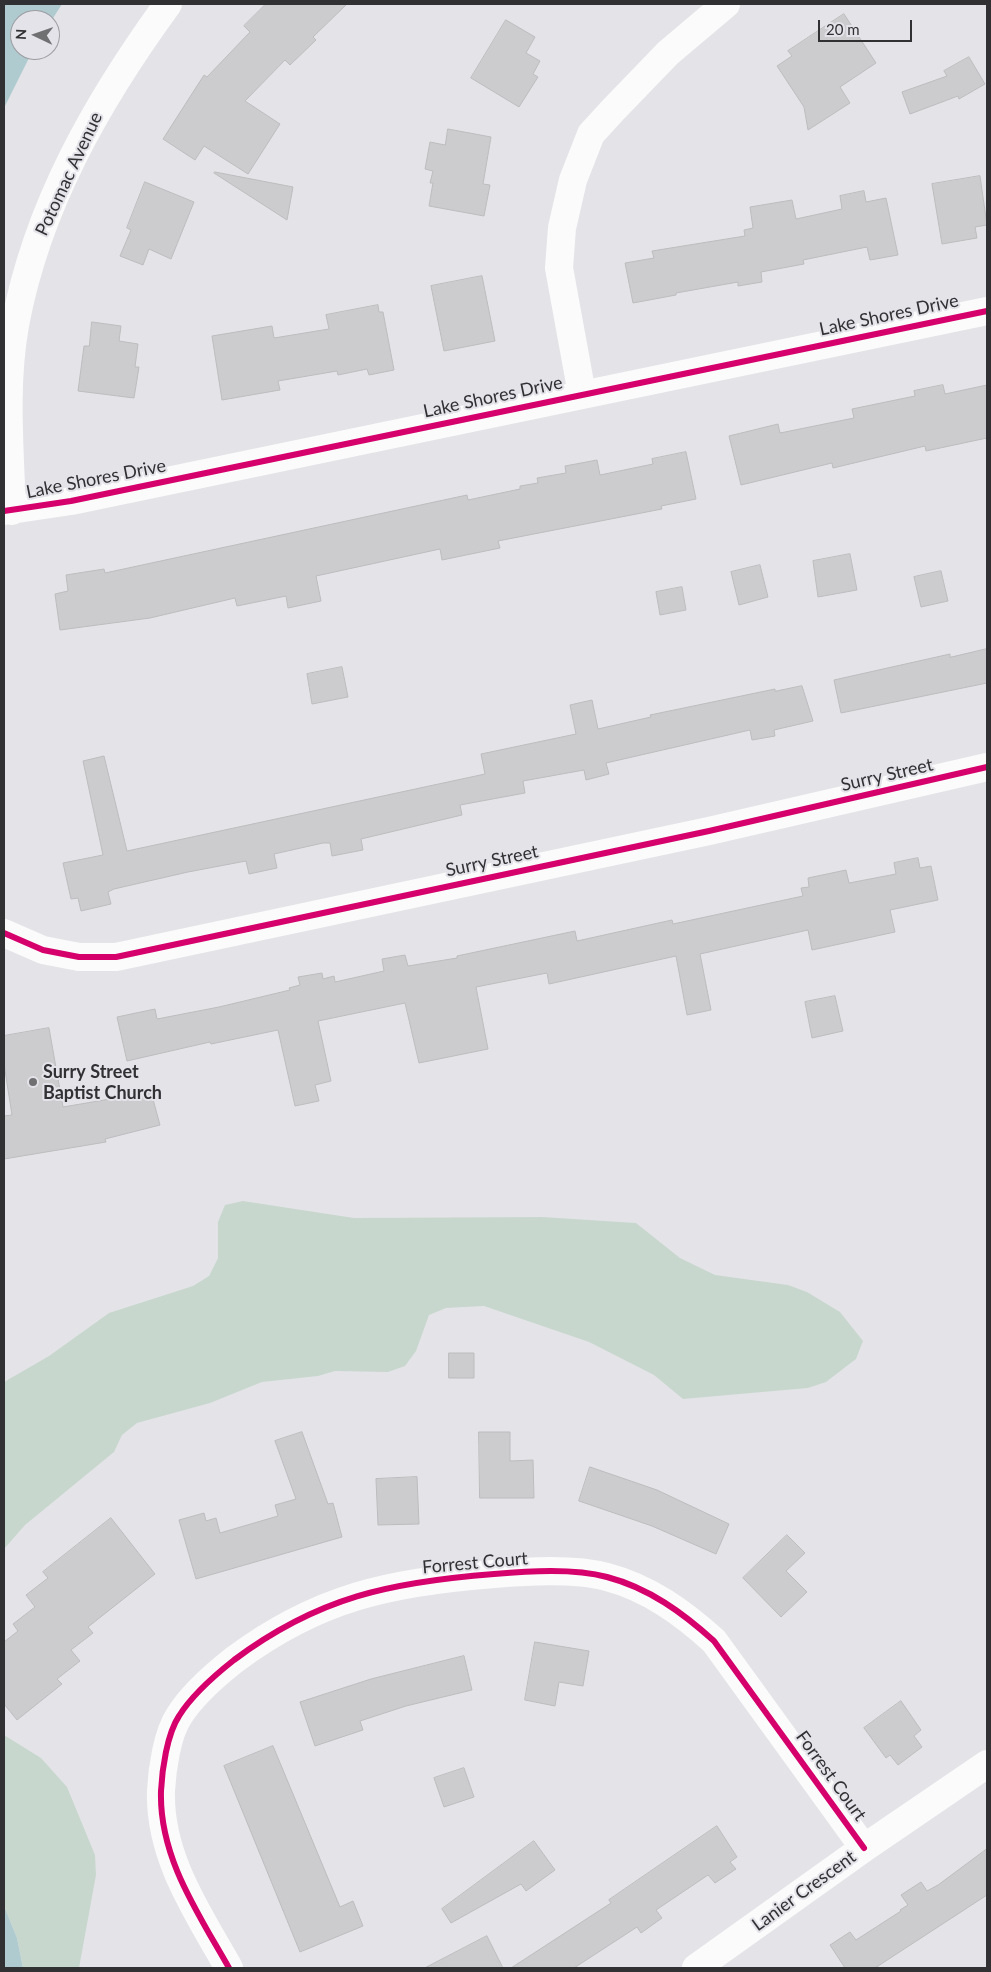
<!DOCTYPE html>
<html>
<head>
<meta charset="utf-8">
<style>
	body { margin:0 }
	#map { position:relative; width:991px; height:1972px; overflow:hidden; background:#e4e4e8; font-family:Lato,sans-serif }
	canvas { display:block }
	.frame { position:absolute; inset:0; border:5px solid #313134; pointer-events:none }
	.north { position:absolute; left:10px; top:10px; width:50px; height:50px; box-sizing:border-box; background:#e3e3e9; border:1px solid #9c9ca1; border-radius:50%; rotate:273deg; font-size:14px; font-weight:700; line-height:20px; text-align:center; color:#313134 }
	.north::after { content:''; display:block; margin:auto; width:18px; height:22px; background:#707073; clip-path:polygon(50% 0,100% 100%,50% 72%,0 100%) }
	.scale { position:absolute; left:818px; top:20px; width:94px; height:22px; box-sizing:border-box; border:2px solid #313134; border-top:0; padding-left:6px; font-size:15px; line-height:18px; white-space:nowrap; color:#313134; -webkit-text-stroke:4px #e3e3e9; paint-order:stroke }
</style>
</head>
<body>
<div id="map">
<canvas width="991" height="1972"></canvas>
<div class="frame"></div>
<div class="north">N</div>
<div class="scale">20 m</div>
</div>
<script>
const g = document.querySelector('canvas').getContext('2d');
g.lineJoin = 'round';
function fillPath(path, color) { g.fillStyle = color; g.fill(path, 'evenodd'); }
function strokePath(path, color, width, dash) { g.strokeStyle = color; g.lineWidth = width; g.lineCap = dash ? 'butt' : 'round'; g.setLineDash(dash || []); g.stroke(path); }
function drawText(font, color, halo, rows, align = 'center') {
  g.font = font + ' Lato,sans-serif'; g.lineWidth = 4; g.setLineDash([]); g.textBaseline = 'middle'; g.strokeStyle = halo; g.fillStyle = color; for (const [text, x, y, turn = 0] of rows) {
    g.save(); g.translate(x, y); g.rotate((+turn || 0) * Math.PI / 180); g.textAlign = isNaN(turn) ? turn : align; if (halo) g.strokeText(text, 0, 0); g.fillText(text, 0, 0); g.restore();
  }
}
const green = new Path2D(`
	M 243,1201 L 354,1218 L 542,1217 L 636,1223 L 680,1258 L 715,1275 L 788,1285 L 807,1292 L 840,1312 L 863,1341 L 856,1359 L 826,1382 L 808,1388 L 683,1399 L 654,1375 L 589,1342 L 484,1306 L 446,1308 L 429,1315 L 416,1351 L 405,1366 L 388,1372 L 335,1371 L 318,1376 L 262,1382 L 210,1403 L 137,1423 L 122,1435 L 114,1452 L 25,1525 L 4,1549 L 4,1382 L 49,1356 L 109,1313 L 193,1286 L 209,1276 L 218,1258 L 218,1222 L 225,1205 Z
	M 4,1735 L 41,1758 L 67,1787 L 95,1855 L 96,1875 L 79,1968 L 23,1968 L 17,1938 L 4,1906 Z`);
const water = new Path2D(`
	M 4,4 L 62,4 L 50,23 L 50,20 L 20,20 L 20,50 L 33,50 L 4,108 Z
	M 4,1906 L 17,1938 L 23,1968 L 4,1968 Z`);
const building = new Path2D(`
	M 266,4 L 347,4 L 313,37 L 316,40 L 290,65 L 285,60 L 245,101 L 280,124 L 248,174 L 204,146 L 195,160 L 163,139 L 204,75 L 207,77 L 250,32 L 244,26 Z
	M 844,14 L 876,63 L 840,87 L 850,103 L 808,130 L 804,107 L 777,66 L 792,56 L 788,51 Z
	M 506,20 L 535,37 L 526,53 L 540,61 L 533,74 L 538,77 L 519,107 L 471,78 Z
	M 969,57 L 985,84 L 959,99 L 958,96 L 910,114 L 902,92 L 947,76 L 944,71 Z
	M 448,129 L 491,137 L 483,184 L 490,185 L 484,216 L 429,206 L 433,183 L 430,183 L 433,171 L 425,169 L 430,142 L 445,145 Z
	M 215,172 L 293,187 L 287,220 L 214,173 Z
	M 980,176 L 987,225 L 975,227 L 977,238 L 942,244 L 932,184 Z
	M 145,182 L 194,202 L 171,259 L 149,249 L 143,265 L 120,256 L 131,230 L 127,228 Z
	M 864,191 L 866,202 L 886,198 L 898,255 L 870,260 L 867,247 L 803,260 L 804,264 L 761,272 L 762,282 L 738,286 L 738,282 L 676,293 L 676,295 L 633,303 L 625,263 L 654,258 L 652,251 L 745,236 L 744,230 L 753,228 L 750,207 L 792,200 L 796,219 L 842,209 L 840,196 Z
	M 482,276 L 495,341 L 444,351 L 431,286 Z
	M 378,305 L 379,312 L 383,312 L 394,370 L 369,375 L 367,369 L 338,375 L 337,371 L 278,381 L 280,390 L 222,400 L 212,336 L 272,326 L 274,338 L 329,329 L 326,315 Z
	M 92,322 L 121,326 L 119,341 L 138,344 L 135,367 L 139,367 L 134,398 L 78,391 L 84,346 L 89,346 Z
	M 943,385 L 945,394 L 987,385 L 987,438 L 926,451 L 925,446 L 833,468 L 832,463 L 741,485 L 729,436 L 778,424 L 780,433 L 854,418 L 852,409 L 915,396 L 914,391 Z
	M 686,452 L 696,499 L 661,506 L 662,509 L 498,541 L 500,548 L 442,560 L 440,549 L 316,576 L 321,601 L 288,608 L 286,596 L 237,606 L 235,598 L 150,618 L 60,630 L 55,594 L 68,591 L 66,575 L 104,569 L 105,573 L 467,495 L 468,500 L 520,489 L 520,486 L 538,483 L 537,478 L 566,473 L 565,466 L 597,460 L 600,475 L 653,464 L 652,459 Z
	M 850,554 L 857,590 L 818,597 L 813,561 Z
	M 760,565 L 768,597 L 739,605 L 731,572 Z
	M 941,571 L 948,601 L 921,607 L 914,577 Z
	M 682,587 L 686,610 L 660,615 L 656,592 Z
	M 987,649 L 987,683 L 841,713 L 834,680 L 950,654 L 950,657 Z
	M 342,667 L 348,697 L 312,704 L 307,674 Z
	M 802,686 L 813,721 L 774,730 L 775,736 L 752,740 L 750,730 L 606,763 L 609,774 L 586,780 L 584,770 L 523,781 L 525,793 L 460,805 L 462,815 L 361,839 L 363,850 L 332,856 L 330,843 L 323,843 L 274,854 L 277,868 L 249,874 L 246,861 L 188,872 L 114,889 L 108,892 L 111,904 L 81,911 L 78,898 L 71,899 L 63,863 L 103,855 L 83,761 L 104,756 L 127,851 L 485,774 L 481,754 L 576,734 L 570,705 L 592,700 L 598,729 L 651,717 L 650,715 L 775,689 L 775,691 Z
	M 918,858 L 920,868 L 931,866 L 938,900 L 890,910 L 895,932 L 812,950 L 808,930 L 700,954 L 711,1010 L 687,1015 L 676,956 L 549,984 L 547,973 L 476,987 L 488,1049 L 419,1063 L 405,1003 L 318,1021 L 331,1081 L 315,1085 L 319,1101 L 295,1106 L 278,1030 L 211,1044 L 210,1042 L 127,1061 L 117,1017 L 155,1009 L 157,1019 L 219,1007 L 290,990 L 289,988 L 300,985 L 298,977 L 322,973 L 323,979 L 334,976 L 335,982 L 384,971 L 382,959 L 405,955 L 408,966 L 457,958 L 457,956 L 575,931 L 577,941 L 672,920 L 673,924 L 803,896 L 801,888 L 809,887 L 808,878 L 846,870 L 849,883 L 896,874 L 894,863 Z
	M 835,996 L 843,1031 L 812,1038 L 805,1002 Z
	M 49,1028 L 63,1107 L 151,1092 L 160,1125 L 105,1139 L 106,1142 L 4,1159 L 4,1116 L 12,1115 L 4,1064 L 4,1036 Z
	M 449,1353 L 474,1353 L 474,1378 L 449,1378 Z
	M 302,1432 L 328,1504 L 333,1503 L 342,1537 L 196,1579 L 179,1520 L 204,1513 L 206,1521 L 216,1518 L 220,1533 L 278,1516 L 275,1505 L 296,1499 L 275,1441 Z
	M 479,1432 L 510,1432 L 510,1461 L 533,1460 L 534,1498 L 480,1498 Z
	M 590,1467 L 657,1490 L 729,1524 L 716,1554 L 652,1526 L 579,1501 Z
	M 417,1477 L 419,1524 L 378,1525 L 376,1479 Z
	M 111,1518 L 155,1574 L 88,1627 L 93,1633 L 71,1650 L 80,1661 L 57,1679 L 62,1684 L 17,1720 L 4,1704 L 4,1642 L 18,1631 L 13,1624 L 35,1607 L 26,1595 L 48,1578 L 43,1572 Z
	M 787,1535 L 805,1553 L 786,1571 L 807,1592 L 781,1617 L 743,1578 Z
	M 535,1642 L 589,1651 L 583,1686 L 559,1682 L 555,1706 L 525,1700 Z
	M 464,1656 L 472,1690 L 406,1706 L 360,1721 L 363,1730 L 315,1746 L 300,1702 L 371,1679 Z
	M 901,1701 L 921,1730 L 914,1736 L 922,1747 L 898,1765 L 890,1755 L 886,1758 L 864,1728 Z
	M 273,1746 L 340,1907 L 353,1901 L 363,1926 L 300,1952 L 224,1766 Z
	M 464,1768 L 474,1797 L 444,1807 L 434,1778 Z
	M 717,1826 L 737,1857 L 730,1862 L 736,1869 L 715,1883 L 708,1875 L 656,1910 L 662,1918 L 641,1933 L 637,1927 L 574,1968 L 511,1968 L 611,1903 L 609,1900 Z
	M 534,1841 L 555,1870 L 526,1891 L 521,1884 L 451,1923 L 442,1909 Z
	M 987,1849 L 987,1895 L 875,1968 L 845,1968 L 830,1945 L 850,1932 L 856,1940 L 901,1911 L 900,1910 L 908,1905 L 901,1895 L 921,1882 L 927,1891 L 938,1885 Z
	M 487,1936 L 503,1968 L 425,1968 Z`);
const street = new Path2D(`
	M 582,394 L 559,268 L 562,228 L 573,180 L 591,134 L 613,110 L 668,53 L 726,4
	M 4,511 L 71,501 L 987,311
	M 12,511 C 10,449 4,387 15,325 C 37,206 98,100 168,4
	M 4,933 L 43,950 L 79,957 L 116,957 L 709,831 L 987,767
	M 229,1968 C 198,1913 159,1857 161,1791 C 162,1770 167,1734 179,1716 C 192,1695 215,1675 234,1660 C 318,1597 391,1582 494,1574 C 528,1571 574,1568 607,1577 C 649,1588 683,1613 714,1641 L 864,1848
	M 696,1968 L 864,1848 L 987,1764`);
const cycleway = new Path2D(`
	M 4,511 L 71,501 L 987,311
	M 4,933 L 43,950 L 79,957 L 116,957 L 709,831 L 987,767
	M 229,1968 C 198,1913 159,1857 161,1791 C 162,1770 167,1734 179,1716 C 192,1695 215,1675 234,1660 C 318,1597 391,1582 494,1574 C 528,1571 574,1568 607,1577 C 649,1588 683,1613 714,1641 L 864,1848`);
const markers = [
	[33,1082,5,"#707073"]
];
const streetNames = [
	["Potomac Avenue",69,174,-65],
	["Lake Shores Drive",889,315,-12],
	["Lake Shores Drive",493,397,-12],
	["Lake Shores Drive",96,479,-11],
	["Surry Street",887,775,-13],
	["Surry Street",492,861,-12],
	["Forrest Court",475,1563,-5],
	["Forrest Court",831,1776,54],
	["Lanier Crescent",804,1891,-36]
];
const poiNames = [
	["Surry Street",43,1072],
	["Baptist Church",43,1093]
];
fillPath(green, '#c8d7ce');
fillPath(water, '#afcbd0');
fillPath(building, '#ccccce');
strokePath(building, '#bcbcbe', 1);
strokePath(street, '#fbfbfc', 28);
strokePath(cycleway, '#d6006c', 6);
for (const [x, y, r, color] of markers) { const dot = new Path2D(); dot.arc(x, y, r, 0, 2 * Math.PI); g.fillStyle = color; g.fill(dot); strokePath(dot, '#e3e3e9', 2); }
drawText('18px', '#313134', '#e3e3e9', streetNames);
drawText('bold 18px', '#313134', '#e3e3e9', poiNames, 'left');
</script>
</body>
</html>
